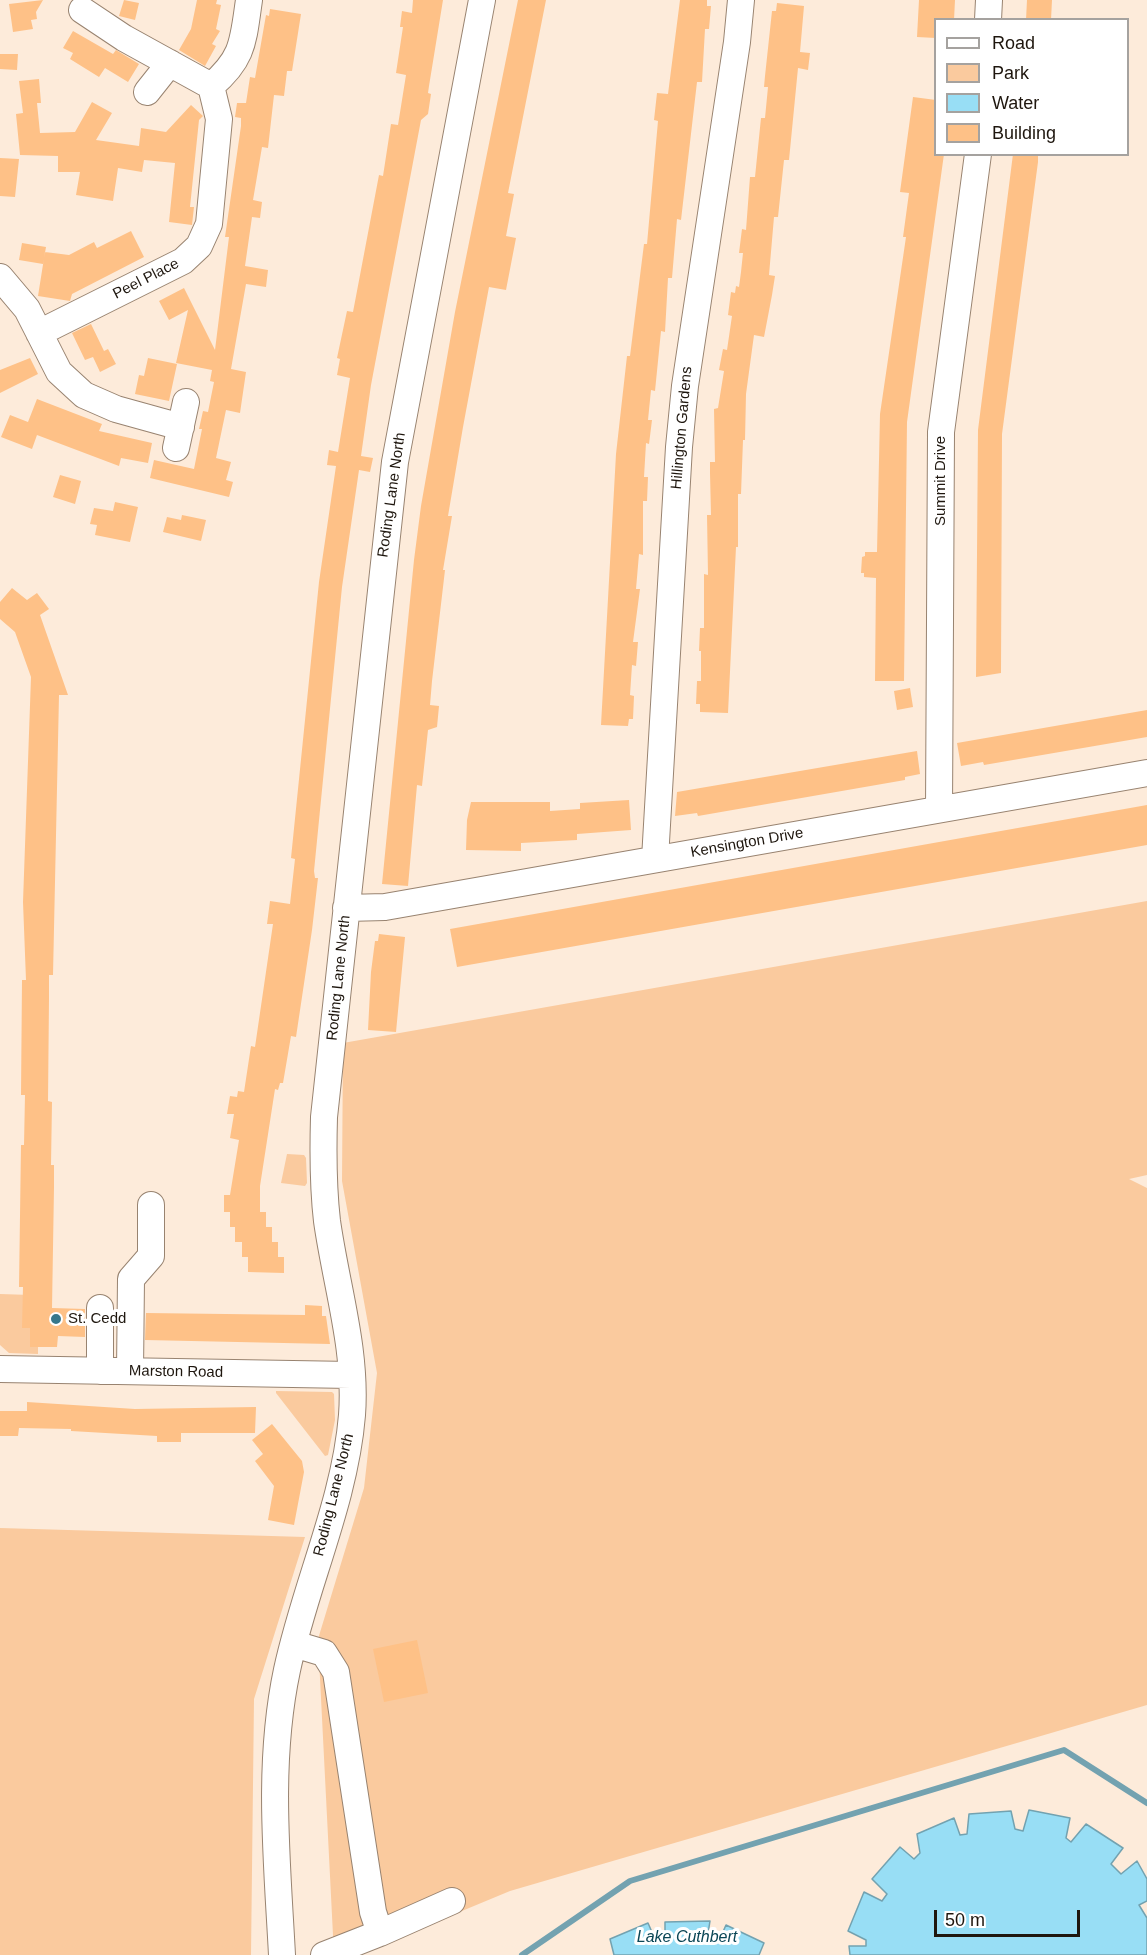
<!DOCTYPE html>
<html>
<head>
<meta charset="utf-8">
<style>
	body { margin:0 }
	#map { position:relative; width:1147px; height:1955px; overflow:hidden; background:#fdebda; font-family:Arial,sans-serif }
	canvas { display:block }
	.legend { position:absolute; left:934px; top:18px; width:195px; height:138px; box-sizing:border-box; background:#fff; border:2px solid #a5a29f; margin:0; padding:8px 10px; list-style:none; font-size:18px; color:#1e160e }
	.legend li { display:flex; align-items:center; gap:12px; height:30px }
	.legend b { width:30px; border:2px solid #a5a29f }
	.scale { position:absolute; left:934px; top:1910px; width:146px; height:27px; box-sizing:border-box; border:3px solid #1e160e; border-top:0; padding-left:8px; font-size:18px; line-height:21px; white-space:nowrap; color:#1e160e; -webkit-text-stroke:4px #fff; paint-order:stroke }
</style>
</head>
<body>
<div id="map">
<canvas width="1147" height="1955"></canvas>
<ul class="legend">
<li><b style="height:8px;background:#fff"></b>Road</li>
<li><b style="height:16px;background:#faca9e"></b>Park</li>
<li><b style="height:16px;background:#98def5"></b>Water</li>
<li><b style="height:16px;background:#fec187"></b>Building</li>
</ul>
<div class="scale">50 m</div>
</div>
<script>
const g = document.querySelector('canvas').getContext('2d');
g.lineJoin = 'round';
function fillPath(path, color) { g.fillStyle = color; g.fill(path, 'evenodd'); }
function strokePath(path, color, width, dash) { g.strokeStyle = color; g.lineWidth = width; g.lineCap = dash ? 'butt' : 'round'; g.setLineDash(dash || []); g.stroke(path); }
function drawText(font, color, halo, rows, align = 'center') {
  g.font = font + ' Arial,sans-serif'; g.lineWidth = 6; g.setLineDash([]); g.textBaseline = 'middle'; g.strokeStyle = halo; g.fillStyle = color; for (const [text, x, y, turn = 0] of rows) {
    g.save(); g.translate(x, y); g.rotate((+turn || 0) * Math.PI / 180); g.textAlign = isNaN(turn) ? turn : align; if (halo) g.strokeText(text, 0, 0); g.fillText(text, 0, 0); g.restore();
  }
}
const green = new Path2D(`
	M 1147,901 L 1147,1175 L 1129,1179 L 1147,1188 L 1147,1705 L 510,1891 L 356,1955 L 334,1955 L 318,1639 L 364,1488 L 377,1373 L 342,1181 L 343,1043 Z
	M 287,1154 L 304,1155 L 306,1158 L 307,1183 L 305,1186 L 281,1183 Z
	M 0,1294 L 31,1295 L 23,1328 L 30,1328 L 30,1346 L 38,1347 L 38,1354 L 9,1353 L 0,1345 Z
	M 276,1391 L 332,1392 L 334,1394 L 335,1420 L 328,1455 L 325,1456 L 276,1393 Z
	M 0,1528 L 305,1537 L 254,1699 L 251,1955 L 0,1955 Z`);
const water = new Path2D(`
	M 1029,1810 L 1070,1818 L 1066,1838 L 1071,1842 L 1086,1824 L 1123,1848 L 1111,1864 L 1121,1874 L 1137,1861 L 1147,1879 L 1147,1901 L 1139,1905 L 1147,1918 L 1147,1955 L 850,1955 L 849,1946 L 866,1946 L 866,1940 L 848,1931 L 864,1892 L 882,1901 L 887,1894 L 872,1879 L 900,1847 L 914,1859 L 920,1853 L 917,1834 L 954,1818 L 960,1835 L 967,1834 L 969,1814 L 1011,1811 L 1015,1829 L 1023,1831 Z
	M 710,1921 L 707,1940 L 718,1943 L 726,1925 L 764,1943 L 759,1955 L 614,1955 L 610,1939 L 648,1923 L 655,1939 L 665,1940 L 665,1922 Z`);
const stream = new Path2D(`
	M 522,1955 L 630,1881 L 1064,1750 L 1147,1803`);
const building = new Path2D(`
	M 43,0 L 36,12 L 37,19 L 31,20 L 33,29 L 13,32 L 9,4 Z
	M 124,0 L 139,3 L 135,20 L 119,16 Z
	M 197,0 L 217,0 L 216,4 L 221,5 L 216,29 L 220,31 L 212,44 L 216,46 L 205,66 L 179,50 L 191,29 Z
	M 413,0 L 443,0 L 429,86 L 428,93 L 431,94 L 428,114 L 421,120 L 371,385 L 361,456 L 373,458 L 370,472 L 359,470 L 342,587 L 314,871 L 315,878 L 318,878 L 312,930 L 296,1037 L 291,1036 L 283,1083 L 280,1083 L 278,1090 L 275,1089 L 260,1186 L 260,1212 L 266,1212 L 266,1227 L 272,1227 L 272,1242 L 278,1242 L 278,1257 L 284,1257 L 284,1273 L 248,1272 L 248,1257 L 242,1257 L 242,1242 L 235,1242 L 235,1227 L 230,1227 L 230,1212 L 224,1212 L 224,1195 L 230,1195 L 239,1140 L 230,1138 L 234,1114 L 227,1114 L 230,1096 L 237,1097 L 238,1091 L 244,1092 L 251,1046 L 255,1047 L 273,924 L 267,924 L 270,901 L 290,904 L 295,859 L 291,858 L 319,582 L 336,466 L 327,465 L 329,450 L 338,452 L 350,378 L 337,375 L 340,359 L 337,358 L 347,311 L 353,312 L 379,175 L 383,176 L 391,124 L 398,125 L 406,75 L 396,73 L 403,27 L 400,27 L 402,11 L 412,13 Z
	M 518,0 L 546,0 L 508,193 L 514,194 L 506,236 L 516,238 L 506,290 L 489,287 L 463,427 L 448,516 L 452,516 L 443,570 L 445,570 L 432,681 L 430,705 L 439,706 L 437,727 L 428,730 L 422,786 L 417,785 L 408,886 L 382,884 L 414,560 L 421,506 L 455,312 Z
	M 680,0 L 707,0 L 707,6 L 711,6 L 709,29 L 705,29 L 702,82 L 697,82 L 681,220 L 677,219 L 672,278 L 668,278 L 665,332 L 661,331 L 655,391 L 651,390 L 648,420 L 652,420 L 649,444 L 646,443 L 644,477 L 648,477 L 647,501 L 643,501 L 643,555 L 639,554 L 636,589 L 640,589 L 633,642 L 638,642 L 636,666 L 632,665 L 630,695 L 634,696 L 633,719 L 629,719 L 628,726 L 601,725 L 616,454 L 627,356 L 630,356 L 644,244 L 647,244 L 658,121 L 654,120 L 657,93 L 668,94 Z
	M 919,0 L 955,0 L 954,20 L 936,20 L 936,38 L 917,37 Z
	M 1027,0 L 1052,0 L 1051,20 L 1026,20 Z
	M 777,3 L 804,6 L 800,52 L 810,53 L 808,70 L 798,68 L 789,160 L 784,160 L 778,217 L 774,217 L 769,275 L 775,276 L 772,295 L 764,337 L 754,335 L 746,394 L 745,440 L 743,440 L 741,494 L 738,494 L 738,547 L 736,547 L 728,713 L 700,712 L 700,704 L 696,704 L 697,681 L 701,681 L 701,651 L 699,651 L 700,628 L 704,628 L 704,574 L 708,575 L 707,515 L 711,515 L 710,473 L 710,462 L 715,462 L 714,409 L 718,408 L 724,371 L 719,370 L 723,349 L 727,350 L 732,316 L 728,315 L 731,292 L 735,293 L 736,286 L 739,287 L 741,272 L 743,253 L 739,253 L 742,229 L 746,230 L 750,177 L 755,177 L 761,118 L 765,118 L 768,87 L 764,87 L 765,76 L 772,11 L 776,11 Z
	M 270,9 L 301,14 L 292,71 L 287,71 L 284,96 L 274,95 L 268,148 L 262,147 L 253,200 L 262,202 L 260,218 L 252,217 L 245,266 L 268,270 L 266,287 L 246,284 L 231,369 L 246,372 L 240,413 L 226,410 L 216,458 L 231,462 L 226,480 L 233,482 L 229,497 L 150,478 L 154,460 L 194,469 L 202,429 L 199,429 L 203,411 L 208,412 L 214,382 L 210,381 L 212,370 L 176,363 L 188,310 L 169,320 L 159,301 L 184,288 L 215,350 L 229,237 L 225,237 L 241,126 L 241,118 L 235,117 L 237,103 L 246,103 L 250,77 L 255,78 L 266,15 L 269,16 Z
	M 73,31 L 113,54 L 116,50 L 139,64 L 128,82 L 105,68 L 99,77 L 70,59 L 73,53 L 63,48 Z
	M 0,54 L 18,54 L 17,70 L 0,69 Z
	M 39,79 L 41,103 L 37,103 L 40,133 L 75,132 L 92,102 L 112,113 L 96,140 L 139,146 L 141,128 L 166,132 L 191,105 L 203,116 L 199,120 L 190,207 L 194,207 L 192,225 L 169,222 L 175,163 L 144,160 L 142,172 L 118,168 L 113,201 L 76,195 L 80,172 L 58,172 L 58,156 L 20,155 L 16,114 L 23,113 L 19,81 Z
	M 913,97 L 936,100 L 936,154 L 944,154 L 907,422 L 904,681 L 875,681 L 876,578 L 864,577 L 864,573 L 861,573 L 862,557 L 865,556 L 865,552 L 877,552 L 880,414 L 906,237 L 903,237 L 909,193 L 900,192 Z
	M 1013,154 L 1038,154 L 1038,162 L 1002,434 L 1001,673 L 976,677 L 978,430 Z
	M 0,158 L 19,159 L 15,197 L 0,196 Z
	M 131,231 L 144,257 L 72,294 L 70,301 L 38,296 L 45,252 L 69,255 L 94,242 L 97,248 Z
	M 22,243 L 46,247 L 43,264 L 19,260 Z
	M 91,324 L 104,351 L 108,349 L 116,364 L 100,372 L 93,357 L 85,360 L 72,333 Z
	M 30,358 L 38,374 L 0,393 L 0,370 Z
	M 148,358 L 177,364 L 169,401 L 135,394 L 139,375 L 144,376 Z
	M 37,399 L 102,424 L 99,431 L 152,443 L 148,463 L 121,458 L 119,466 L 37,435 L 32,449 L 1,437 L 10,415 L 28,422 Z
	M 60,475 L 81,481 L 75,504 L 53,497 Z
	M 115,502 L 138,507 L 130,542 L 95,535 L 97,525 L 90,524 L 94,508 L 113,511 Z
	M 182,515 L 206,520 L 201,541 L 163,532 L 167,517 L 181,520 Z
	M 12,588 L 27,600 L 37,593 L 49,609 L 40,615 L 68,695 L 59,695 L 53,975 L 49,975 L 49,998 L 48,1101 L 52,1102 L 51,1165 L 54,1165 L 54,1187 L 52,1308 L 85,1309 L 85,1337 L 58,1336 L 57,1347 L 30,1347 L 30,1328 L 22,1328 L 23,1287 L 19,1287 L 21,1145 L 24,1145 L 25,1095 L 21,1095 L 22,980 L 26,980 L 23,902 L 31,677 L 15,632 L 0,619 L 0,602 Z
	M 910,688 L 913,707 L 897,710 L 894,691 Z
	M 1147,710 L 1147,737 L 984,765 L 983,762 L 961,766 L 957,743 Z
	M 917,751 L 920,774 L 905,777 L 905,780 L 698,816 L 697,813 L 675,816 L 677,792 Z
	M 629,800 L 631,830 L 577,834 L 577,840 L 521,843 L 521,851 L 466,850 L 467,820 L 471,802 L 550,802 L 550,811 L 580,809 L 580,803 Z
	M 1147,805 L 1147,845 L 457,967 L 450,929 Z
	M 379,934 L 405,937 L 396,1032 L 368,1030 L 371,972 L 375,941 L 378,941 Z
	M 305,1305 L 322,1306 L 322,1316 L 326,1316 L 330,1344 L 145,1340 L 146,1313 L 305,1315 Z
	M 27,1402 L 135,1409 L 256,1407 L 255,1433 L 181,1433 L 181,1442 L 157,1442 L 157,1436 L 71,1431 L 71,1429 L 19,1428 L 18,1436 L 0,1436 L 0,1411 L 27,1411 Z
	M 272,1424 L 302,1461 L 304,1472 L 294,1525 L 268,1520 L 274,1486 L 255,1461 L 263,1454 L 252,1440 Z
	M 417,1640 L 428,1693 L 384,1702 L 373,1649 Z`);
const minor = new Path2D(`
	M 82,10 L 124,38 L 211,86
	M 988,20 L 989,0
	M 147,92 L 170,63
	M 0,277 L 27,309 L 59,372 L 84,395 L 116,409 L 181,427
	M 39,333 L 183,261 L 199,246 L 209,224 L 219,119 L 211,86 C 244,58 243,41 249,0
	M 176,448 L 186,402
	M 939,809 L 941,432 L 978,154
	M 655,859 L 679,447 L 685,386 L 737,42 L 741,0
	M 346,908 L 385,907 L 1147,773
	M 100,1308 L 100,1371
	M 0,1369 L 351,1375
	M 130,1371 L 131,1279 L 151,1256 L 151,1205
	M 294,1644 L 324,1653 L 336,1672 L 373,1912 L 380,1933 L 324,1955
	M 380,1933 L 452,1901
	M 282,1955 C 277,1860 267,1764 287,1670 C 305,1585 345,1502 352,1415 C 357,1350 336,1285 327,1221 C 323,1187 323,1152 324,1117 L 395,462 L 482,0`);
const markers = [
	[56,1319,6,"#37778b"]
];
const streetNames = [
	["Peel Place",146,279,-27],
	["Hillington Gardens",682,428,-85],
	["Summit Drive",941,481,-90],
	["Roding Lane North",392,495,-82],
	["Kensington Drive",747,843,-10],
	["Roding Lane North",339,978,-84],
	["Marston Road",176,1372,1],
	["Roding Lane North",334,1495,-76]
];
const poiNames = [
	["St. Cedd",68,1319]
];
const waterNames = [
	["Lake Cuthbert",687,1938]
];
fillPath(green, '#faca9e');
fillPath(water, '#98def5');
strokePath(water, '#73a2b0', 1.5);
strokePath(stream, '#73a2b0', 6);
fillPath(building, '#fec187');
strokePath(minor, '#988370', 28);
strokePath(minor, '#fff', 26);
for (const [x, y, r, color] of markers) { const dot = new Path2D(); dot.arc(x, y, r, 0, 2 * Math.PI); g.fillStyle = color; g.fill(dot); strokePath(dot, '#fff', 2); }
drawText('15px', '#1e160e', '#fff', streetNames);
drawText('15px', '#1e160e', '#fff', poiNames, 'left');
drawText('italic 16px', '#0a4656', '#fff', waterNames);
</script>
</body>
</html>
